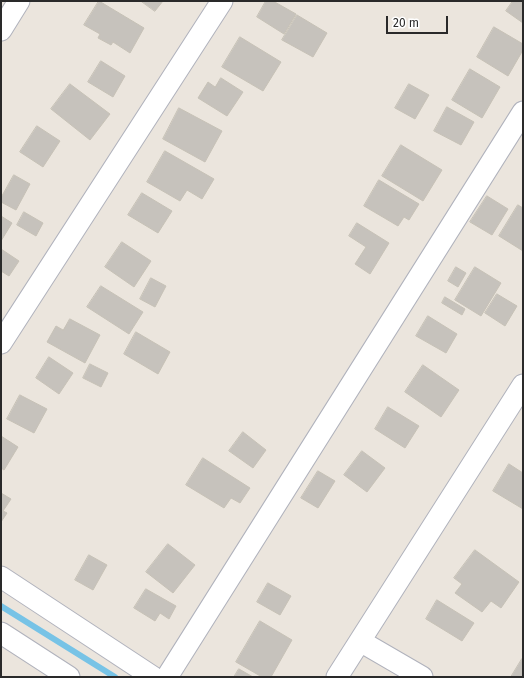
<!DOCTYPE html>
<html>
<head>
<meta charset="utf-8">
<style>
	body { margin:0 }
	#map { position:relative; width:524px; height:678px; overflow:hidden; background:#ebe5dd; font-family:"Fira Sans",sans-serif }
	canvas { display:block }
	.frame { position:absolute; inset:0; border:2px solid #2a2a2a; pointer-events:none }
	.scale { position:absolute; left:386px; top:16px; width:62px; height:18px; box-sizing:border-box; border:2px solid #2a2a2a; border-top:0; padding-left:5px; font-size:12px; line-height:14px; white-space:nowrap; color:#2a2a2a; -webkit-text-stroke:3px #fff; paint-order:stroke }
</style>
</head>
<body>
<div id="map">
<canvas width="524" height="678"></canvas>
<div class="frame"></div>
<div class="scale">20 m</div>
</div>
<script>
const g = document.querySelector('canvas').getContext('2d');
g.lineJoin = 'round';
function strokePath(path, color, width, dash) { g.strokeStyle = color; g.lineWidth = width; g.lineCap = dash ? 'butt' : 'round'; g.setLineDash(dash || []); g.stroke(path); }
function fillPath(path, color) { g.fillStyle = color; g.fill(path, 'evenodd'); }
const stream = new Path2D(`
	M 1,606 L 115,677`);
const building = new Path2D(`
	M 99,1 L 144,28 L 130,53 L 113,42 L 111,45 L 98,38 L 100,34 L 84,25 Z
	M 141,1 L 163,1 L 155,11 Z
	M 266,1 L 273,1 L 296,14 L 284,34 L 257,17 Z
	M 513,1 L 523,1 L 523,23 L 506,11 Z
	M 297,15 L 327,33 L 313,57 L 282,40 Z
	M 494,27 L 523,44 L 523,50 L 508,76 L 477,57 Z
	M 240,37 L 281,62 L 263,91 L 222,67 Z
	M 101,61 L 125,76 L 113,97 L 88,82 Z
	M 470,69 L 500,87 L 482,118 L 452,100 Z
	M 221,78 L 243,92 L 227,116 L 198,98 L 208,82 L 215,87 Z
	M 70,84 L 110,114 L 90,140 L 51,109 Z
	M 409,84 L 429,95 L 415,119 L 395,108 Z
	M 447,107 L 474,122 L 461,145 L 434,131 Z
	M 179,108 L 222,131 L 205,162 L 163,139 Z
	M 37,126 L 60,141 L 43,167 L 20,152 Z
	M 401,145 L 442,170 L 423,201 L 382,176 Z
	M 165,151 L 214,179 L 202,199 L 187,190 L 180,201 L 147,182 Z
	M 14,175 L 30,184 L 16,210 L 1,202 L 1,198 Z
	M 379,180 L 419,204 L 409,220 L 404,217 L 398,226 L 364,206 Z
	M 142,193 L 172,211 L 158,233 L 128,215 Z
	M 487,196 L 508,209 L 492,235 L 470,222 Z
	M 518,205 L 523,208 L 523,251 L 499,236 Z
	M 24,212 L 43,223 L 36,236 L 17,225 Z
	M 1,216 L 12,223 L 1,241 Z
	M 357,223 L 389,243 L 370,274 L 355,264 L 366,247 L 349,236 Z
	M 122,242 L 151,261 L 134,287 L 105,267 Z
	M 1,249 L 19,261 L 9,276 L 1,271 Z
	M 456,267 L 466,273 L 458,287 L 448,281 Z
	M 475,267 L 501,283 L 481,316 L 455,300 Z
	M 151,278 L 166,286 L 155,307 L 140,299 Z
	M 101,286 L 143,312 L 129,334 L 87,307 Z
	M 497,294 L 517,306 L 505,326 L 485,313 Z
	M 445,297 L 465,309 L 462,315 L 442,303 Z
	M 428,316 L 457,334 L 446,353 L 416,336 Z
	M 70,319 L 100,335 L 85,363 L 47,342 L 56,326 L 63,330 Z
	M 136,332 L 170,352 L 158,374 L 124,354 Z
	M 49,357 L 73,373 L 59,394 L 36,378 Z
	M 90,364 L 108,373 L 101,387 L 83,378 Z
	M 423,365 L 459,390 L 441,417 L 405,392 Z
	M 20,395 L 47,409 L 34,433 L 7,419 Z
	M 388,407 L 419,426 L 405,448 L 375,429 Z
	M 243,432 L 266,450 L 253,468 L 229,451 Z
	M 1,436 L 18,447 L 4,470 L 1,468 Z
	M 362,451 L 385,468 L 367,492 L 344,475 Z
	M 203,458 L 250,488 L 240,503 L 231,498 L 224,508 L 186,485 Z
	M 509,464 L 523,473 L 523,509 L 493,491 Z
	M 318,471 L 335,481 L 318,508 L 301,498 Z
	M 1,493 L 11,499 L 3,511 L 7,513 L 1,522 Z
	M 168,544 L 195,565 L 173,593 L 146,572 Z
	M 475,550 L 519,582 L 501,608 L 491,601 L 482,612 L 455,593 L 462,584 L 454,578 Z
	M 89,555 L 107,565 L 93,590 L 75,580 Z
	M 268,583 L 291,596 L 280,615 L 257,602 Z
	M 146,589 L 176,606 L 169,619 L 160,613 L 155,621 L 134,608 Z
	M 437,600 L 474,623 L 462,641 L 426,619 Z
	M 260,621 L 292,640 L 271,677 L 262,677 L 236,662 Z
	M 522,659 L 523,660 L 523,677 L 511,677 Z
	M 239,669 L 253,677 L 234,677 Z`);
const minor = new Path2D(`
	M 1,30 L 19,1
	M 1,343 L 222,1
	M 1,577 L 153,677
	M 1,633 L 69,677
	M 360,641 L 422,677
	M 167,677 L 523,112
	M 337,677 L 523,385`);
strokePath(stream, '#77c3e6', 6);
fillPath(building, '#c6c2bc');
strokePath(building, '#c6c1b6', 1);
strokePath(minor, '#b0b2bc', 23);
strokePath(minor, '#fff', 21);
</script>
</body>
</html>
